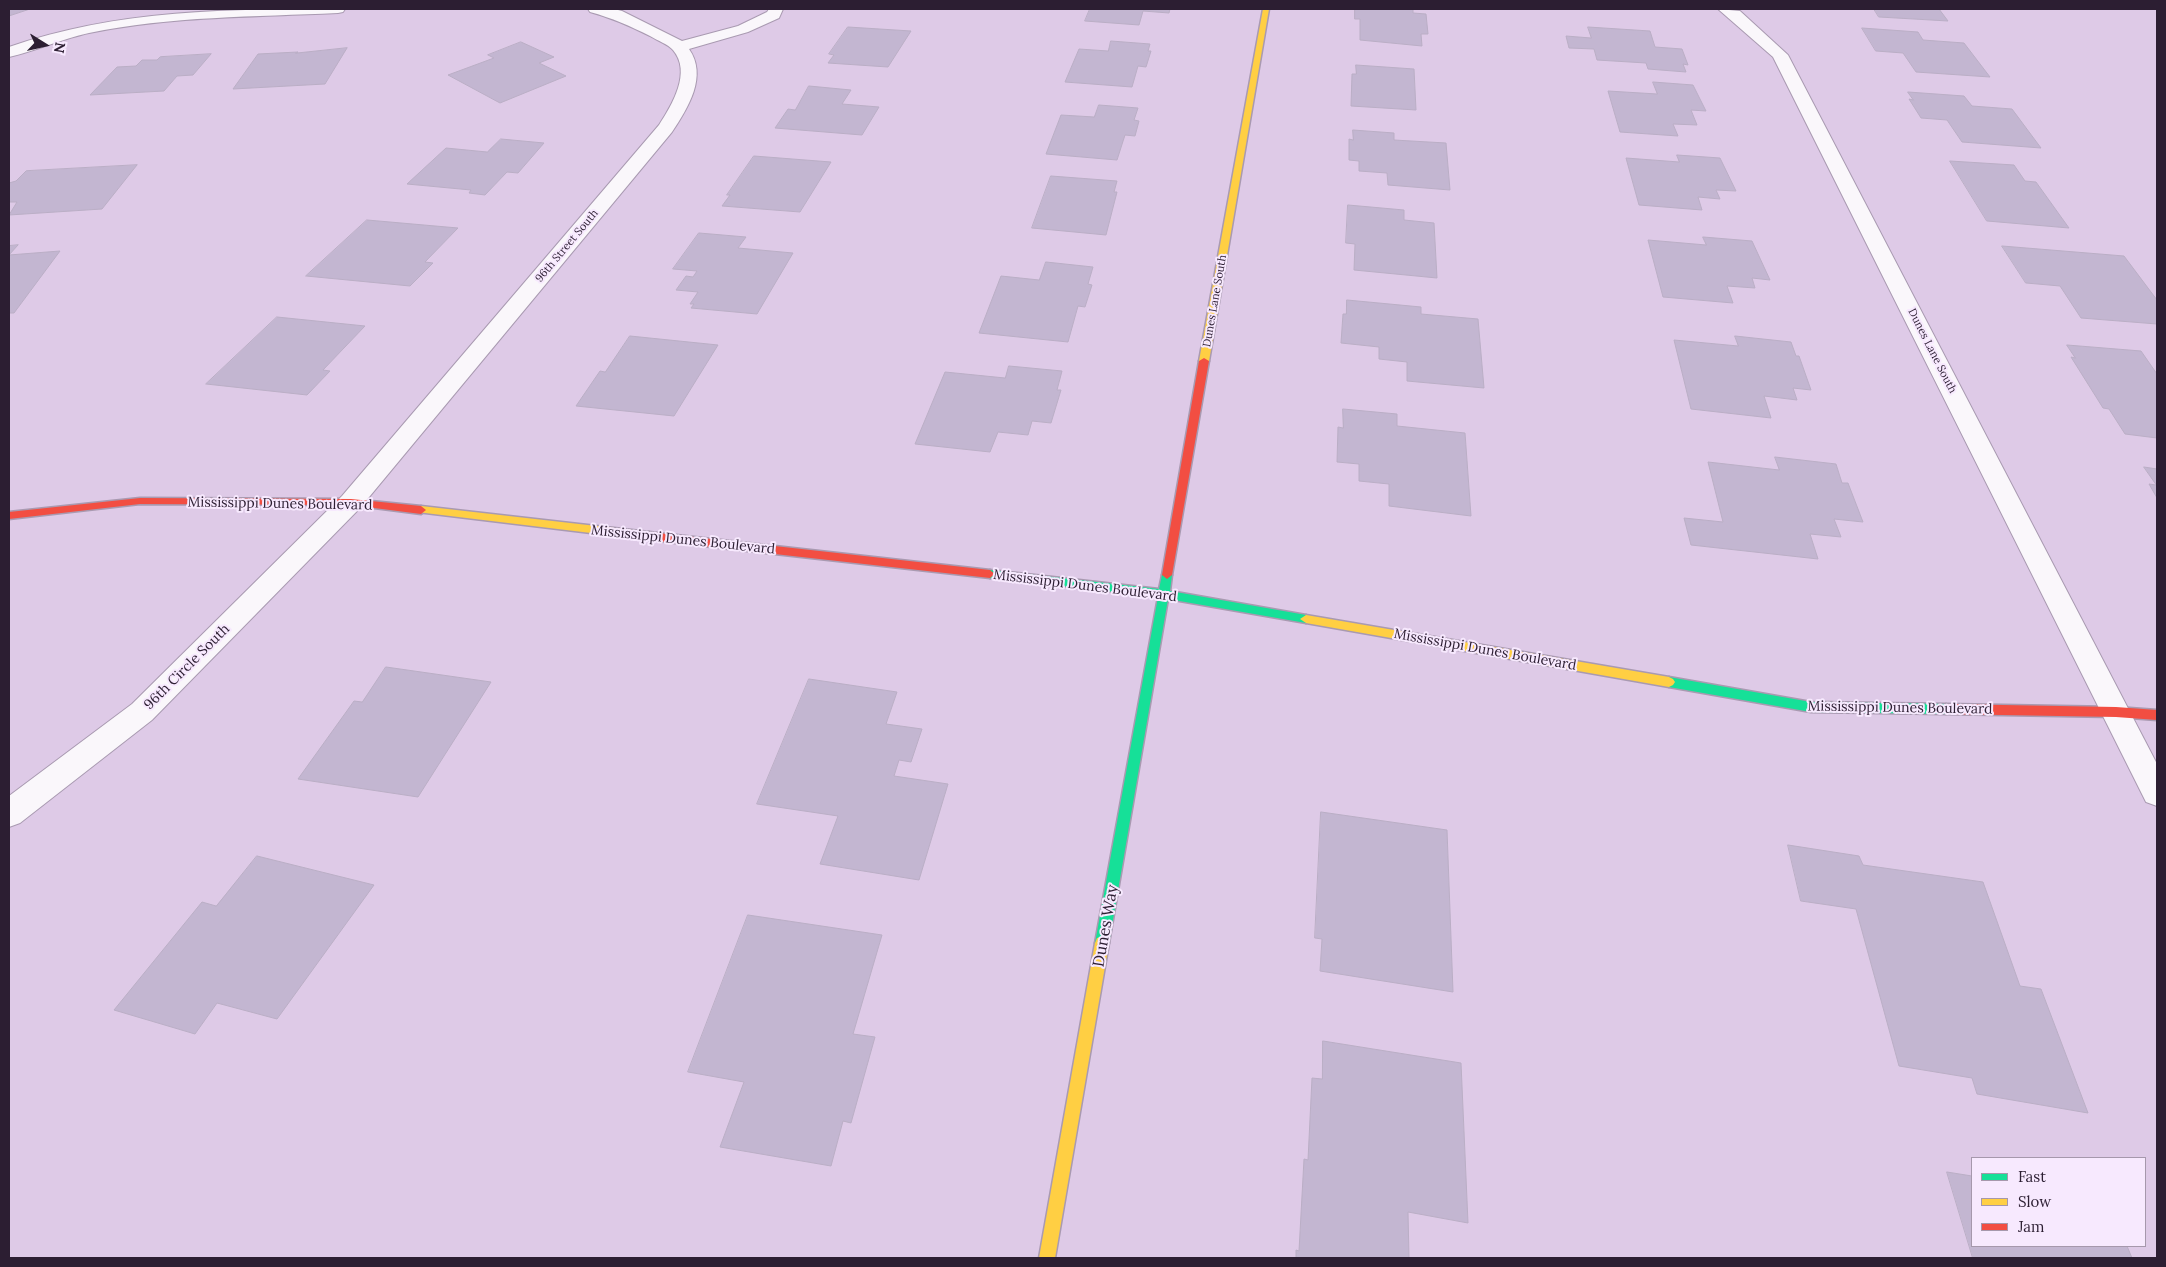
<!DOCTYPE html>
<html>
<head>
<meta charset="utf-8">
<style>
	body { margin:0 }
	#map { position:relative; width:2166px; height:1267px; overflow:hidden; background:#decae7; font-family:Lora,serif }
	canvas { display:block }
	.frame { position:absolute; inset:0; border:10px solid #2c1e32; pointer-events:none }
	.legend { position:absolute; left:1971px; top:1157px; width:175px; height:90px; box-sizing:border-box; background:#f7e9fe; border:1px solid #a698ac; margin:0; padding:6px 9px; list-style:none; font-size:15px; color:#2c1e32 }
	.legend li { display:flex; align-items:center; gap:10px; height:25px }
	.legend b { width:25px; border:1px solid #a698ac }
	.north { position:absolute; left:20px; top:20px; width:50px; height:50px; -webkit-text-stroke:4px #f7e9fe; paint-order:stroke; rotate:100deg; font-size:14px; font-weight:700; line-height:20px; text-align:center; color:#2c1e32 }
	.north::after { content:''; display:block; margin:auto; width:18px; height:22px; background:#2c1e32; clip-path:polygon(50% 0,100% 100%,50% 72%,0 100%) }
</style>
</head>
<body>
<div id="map">
<canvas width="2166" height="1267"></canvas>
<div class="frame"></div>
<ul class="legend">
<li><b style="height:6px;background:#16e098"></b>Fast</li>
<li><b style="height:6px;background:#ffcf43"></b>Slow</li>
<li><b style="height:6px;background:#f24e42"></b>Jam</li>
</ul>
<div class="north">N</div>
</div>
<script>
const g = document.querySelector('canvas').getContext('2d');
g.lineJoin = 'round';
function fillPath(path, color) { g.fillStyle = color; g.fill(path, 'evenodd'); }
function strokePath(path, color, width, dash) { g.strokeStyle = color; g.lineWidth = width; g.lineCap = dash ? 'butt' : 'round'; g.setLineDash(dash || []); g.stroke(path); }
function drawText(font, color, halo, rows, align = 'center') {
  g.font = font + ' Lora,serif'; g.lineWidth = 4; g.setLineDash([]); g.textBaseline = 'middle'; g.strokeStyle = halo; g.fillStyle = color; for (const [text, x, y, turn = 0] of rows) {
    g.save(); g.translate(x, y); g.rotate((+turn || 0) * Math.PI / 180); g.textAlign = isNaN(turn) ? turn : align; if (halo) g.strokeText(text, 0, 0); g.fillText(text, 0, 0); g.restore();
  }
}
const building = new Path2D(`
	M 9,9 L 30,9 L 9,16 Z
	M 1090,9 L 1170,9 L 1169,13 L 1143,11 L 1139,25 L 1085,21 Z
	M 1355,9 L 1413,9 L 1413,13 L 1426,14 L 1428,34 L 1421,34 L 1422,46 L 1360,40 L 1360,19 L 1355,19 Z
	M 1874,9 L 1939,9 L 1948,21 L 1879,17 Z
	M 848,27 L 911,31 L 888,67 L 828,63 L 834,55 L 829,54 Z
	M 1588,27 L 1650,31 L 1655,47 L 1682,49 L 1688,65 L 1683,64 L 1686,72 L 1648,69 L 1646,63 L 1597,60 L 1594,49 L 1569,48 L 1566,36 L 1591,38 Z
	M 1862,28 L 1918,32 L 1923,40 L 1964,43 L 1990,77 L 1916,72 L 1903,53 L 1876,51 Z
	M 1111,41 L 1150,44 L 1148,51 L 1151,51 L 1146,67 L 1138,66 L 1132,87 L 1065,82 L 1079,49 L 1108,51 Z
	M 521,42 L 554,57 L 539,63 L 566,76 L 500,103 L 448,75 L 494,58 L 488,55 Z
	M 347,48 L 325,84 L 233,89 L 258,54 L 298,52 L 296,53 Z
	M 211,54 L 193,75 L 177,76 L 164,91 L 90,95 L 117,67 L 136,66 L 142,60 L 157,60 L 160,57 Z
	M 1356,65 L 1414,69 L 1416,110 L 1351,106 L 1352,74 L 1356,74 Z
	M 1653,82 L 1693,85 L 1706,111 L 1691,110 L 1697,125 L 1673,124 L 1678,136 L 1620,132 L 1608,91 L 1657,94 Z
	M 809,86 L 851,90 L 842,104 L 879,107 L 862,135 L 775,128 L 788,109 L 795,110 Z
	M 1908,92 L 1964,96 L 1972,106 L 2012,109 L 2041,148 L 1962,142 L 1947,120 L 1921,118 L 1909,99 L 1913,100 Z
	M 1099,105 L 1138,108 L 1134,120 L 1139,121 L 1135,136 L 1125,135 L 1117,160 L 1046,154 L 1061,115 L 1094,117 Z
	M 1353,130 L 1394,133 L 1394,140 L 1446,143 L 1450,190 L 1388,185 L 1387,173 L 1359,171 L 1359,161 L 1349,160 L 1349,139 L 1353,140 Z
	M 501,139 L 544,143 L 518,173 L 507,172 L 485,195 L 469,193 L 471,190 L 407,184 L 446,148 L 487,152 Z
	M 1677,155 L 1720,158 L 1736,191 L 1716,190 L 1720,199 L 1698,197 L 1702,210 L 1639,205 L 1626,158 L 1679,162 Z
	M 754,156 L 831,162 L 800,212 L 722,206 L 730,195 L 727,195 Z
	M 1950,161 L 2014,165 L 2025,181 L 2036,182 L 2069,228 L 1987,221 Z
	M 137,165 L 102,209 L 9,215 L 17,202 L 9,202 L 9,183 L 16,181 L 26,171 Z
	M 1051,176 L 1117,181 L 1114,192 L 1117,192 L 1106,235 L 1032,228 Z
	M 1348,205 L 1404,210 L 1404,220 L 1434,223 L 1437,278 L 1354,270 L 1355,244 L 1346,243 Z
	M 367,220 L 458,228 L 425,262 L 433,263 L 410,286 L 306,276 Z
	M 699,233 L 746,237 L 738,248 L 793,253 L 757,314 L 691,308 L 694,304 L 690,304 L 698,292 L 676,290 L 686,276 L 693,277 L 697,271 L 673,269 Z
	M 1703,237 L 1752,241 L 1770,280 L 1752,278 L 1755,288 L 1727,286 L 1733,303 L 1663,297 L 1648,240 L 1706,245 Z
	M 18,245 L 9,255 L 60,251 L 14,313 L 9,313 L 9,246 Z
	M 2002,246 L 2124,256 L 2157,300 L 2157,324 L 2081,318 L 2060,286 L 2026,283 Z
	M 1046,262 L 1093,267 L 1088,284 L 1092,285 L 1085,307 L 1078,306 L 1068,342 L 979,333 L 1001,276 L 1039,280 Z
	M 1347,300 L 1421,307 L 1421,314 L 1478,319 L 1484,388 L 1407,381 L 1407,362 L 1379,359 L 1379,347 L 1341,343 L 1343,314 L 1346,314 Z
	M 277,317 L 365,326 L 323,370 L 330,371 L 307,395 L 206,384 Z
	M 630,336 L 718,345 L 674,416 L 576,406 L 600,371 L 605,372 Z
	M 1735,336 L 1791,342 L 1796,356 L 1799,356 L 1811,390 L 1793,388 L 1797,400 L 1764,396 L 1771,418 L 1691,409 L 1674,340 L 1738,346 Z
	M 2067,345 L 2141,351 L 2157,374 L 2157,438 L 2125,434 L 2109,409 L 2103,408 L 2071,357 L 2075,358 Z
	M 1009,366 L 1062,371 L 1057,390 L 1061,390 L 1051,423 L 1032,421 L 1028,435 L 998,432 L 990,452 L 915,444 L 945,372 L 1005,378 Z
	M 1343,409 L 1397,414 L 1397,426 L 1465,433 L 1471,516 L 1389,506 L 1389,484 L 1359,481 L 1359,464 L 1337,462 L 1338,427 L 1343,428 Z
	M 1775,457 L 1836,464 L 1842,483 L 1848,483 L 1863,522 L 1834,519 L 1841,537 L 1810,534 L 1818,559 L 1691,545 L 1684,518 L 1723,522 L 1708,462 L 1779,470 Z
	M 2144,467 L 2157,469 L 2157,498 L 2149,484 L 2156,485 Z
	M 386,667 L 491,682 L 418,797 L 298,779 L 354,701 L 362,702 Z
	M 809,679 L 897,692 L 886,724 L 922,729 L 911,762 L 899,760 L 894,776 L 948,784 L 919,880 L 820,864 L 838,816 L 757,804 Z
	M 1321,812 L 1447,830 L 1453,992 L 1320,971 L 1322,939 L 1315,938 Z
	M 1788,845 L 1859,856 L 1863,865 L 1983,882 L 2020,986 L 2041,989 L 2088,1113 L 1977,1094 L 1972,1078 L 1899,1066 L 1856,909 L 1801,901 Z
	M 257,856 L 374,885 L 277,1019 L 217,1003 L 195,1034 L 114,1010 L 202,902 L 216,906 Z
	M 748,915 L 882,935 L 853,1034 L 875,1037 L 851,1123 L 843,1121 L 831,1166 L 720,1147 L 744,1082 L 688,1072 Z
	M 1323,1041 L 1461,1063 L 1468,1223 L 1408,1212 L 1409,1258 L 1296,1258 L 1296,1250 L 1299,1251 L 1304,1159 L 1308,1160 L 1312,1078 L 1322,1079 Z
	M 1947,1172 L 1972,1176 L 1972,1246 L 2127,1246 L 2132,1258 L 1973,1258 Z`);
const street = new Path2D(`
	M 345,9 L 343,12 L 338,13 C 255,17 170,16 89,33 C 61,39 36,51 9,57 L 9,47 C 118,9 231,9 345,9 Z
	M 588,9 L 614,9 L 622,11 L 682,41 L 738,26 L 767,12 L 769,9 L 783,9 L 779,18 L 748,32 L 689,49 C 708,76 688,108 672,132 L 360,508 L 152,720 L 20,823 L 9,827 L 9,796 L 132,704 L 342,496 L 659,125 C 672,105 692,72 673,50 C 668,44 658,41 650,36 C 630,26 612,18 590,12 Z
	M 1718,9 L 1740,11 L 1788,55 L 2157,764 L 2157,806 L 2146,802 L 1773,57 Z`);
const fast = new Path2D(`
	M 990,570 L 1159,589 L 1162,575 L 1167,571 L 1172,575 L 1170,591 L 1306,615 L 1312,619 L 1306,623 L 1168,599 L 1109,943 L 1107,948 L 1102,949 L 1097,948 L 1095,943 L 1158,597 L 990,578 L 985,574 Z
	M 1669,677 L 1811,702 L 1946,704 L 1950,706 L 1952,709 L 1950,712 L 1946,714 L 1811,712 L 1669,687 L 1665,685 L 1663,682 L 1665,679 Z`);
const slow = new Path2D(`
	M 1263,9 L 1269,9 L 1209,361 L 1204,364 L 1199,361 Z
	M 421,506 L 649,532 L 654,536 L 649,540 L 417,512 L 416,510 Z
	M 1306,615 L 1669,677 L 1673,679 L 1675,682 L 1673,685 L 1669,687 L 1306,623 L 1300,619 Z
	M 1102,937 L 1107,938 L 1109,943 L 1055,1258 L 1039,1258 L 1095,943 L 1097,938 Z`);
const jam = new Path2D(`
	M 1204,358 L 1209,361 L 1172,575 L 1167,579 L 1162,575 L 1199,361 Z
	M 140,498 L 351,499 L 421,506 L 426,510 L 421,514 L 351,505 L 140,504 L 9,519 L 9,512 Z
	M 649,532 L 990,570 L 995,574 L 990,578 L 649,540 L 644,536 Z
	M 1946,704 L 2116,707 L 2157,710 L 2157,720 L 2116,717 L 1946,714 L 1942,712 L 1940,709 L 1942,706 Z`);
const farStreetnames = [
	["96th Street South",567,246,-50],
	["Dunes Lane South",1215,301,-80],
	["Dunes Lane South",1932,351,63]
];
const streetNames = [
	["Mississippi Dunes Boulevard",280,504,1],
	["Mississippi Dunes Boulevard",683,540,6],
	["Mississippi Dunes Boulevard",1085,586,7],
	["Mississippi Dunes Boulevard",1485,650,10],
	["96th Circle South",187,667,-45],
	["Mississippi Dunes Boulevard",1900,708,1]
];
const nearStreetnames = [
	["Dunes Way",1106,926,-80]
];
fillPath(building, '#c3b6d1');
strokePath(building, '#baaec5', 1);
strokePath(street, '#a99ab1', 2);
strokePath(fast, '#a99ab1', 3);
strokePath(slow, '#a99ab1', 3);
strokePath(jam, '#a99ab1', 3);
fillPath(street, '#faf7fb');
fillPath(fast, '#16e098');
fillPath(slow, '#ffcf43');
fillPath(jam, '#f24e42');
drawText('11px', '#2c1e32', '#f7e9fe', farStreetnames);
drawText('14px', '#2c1e32', '#f7e9fe', streetNames);
drawText('16px', '#2c1e32', '#f7e9fe', nearStreetnames);
</script>
</body>
</html>
